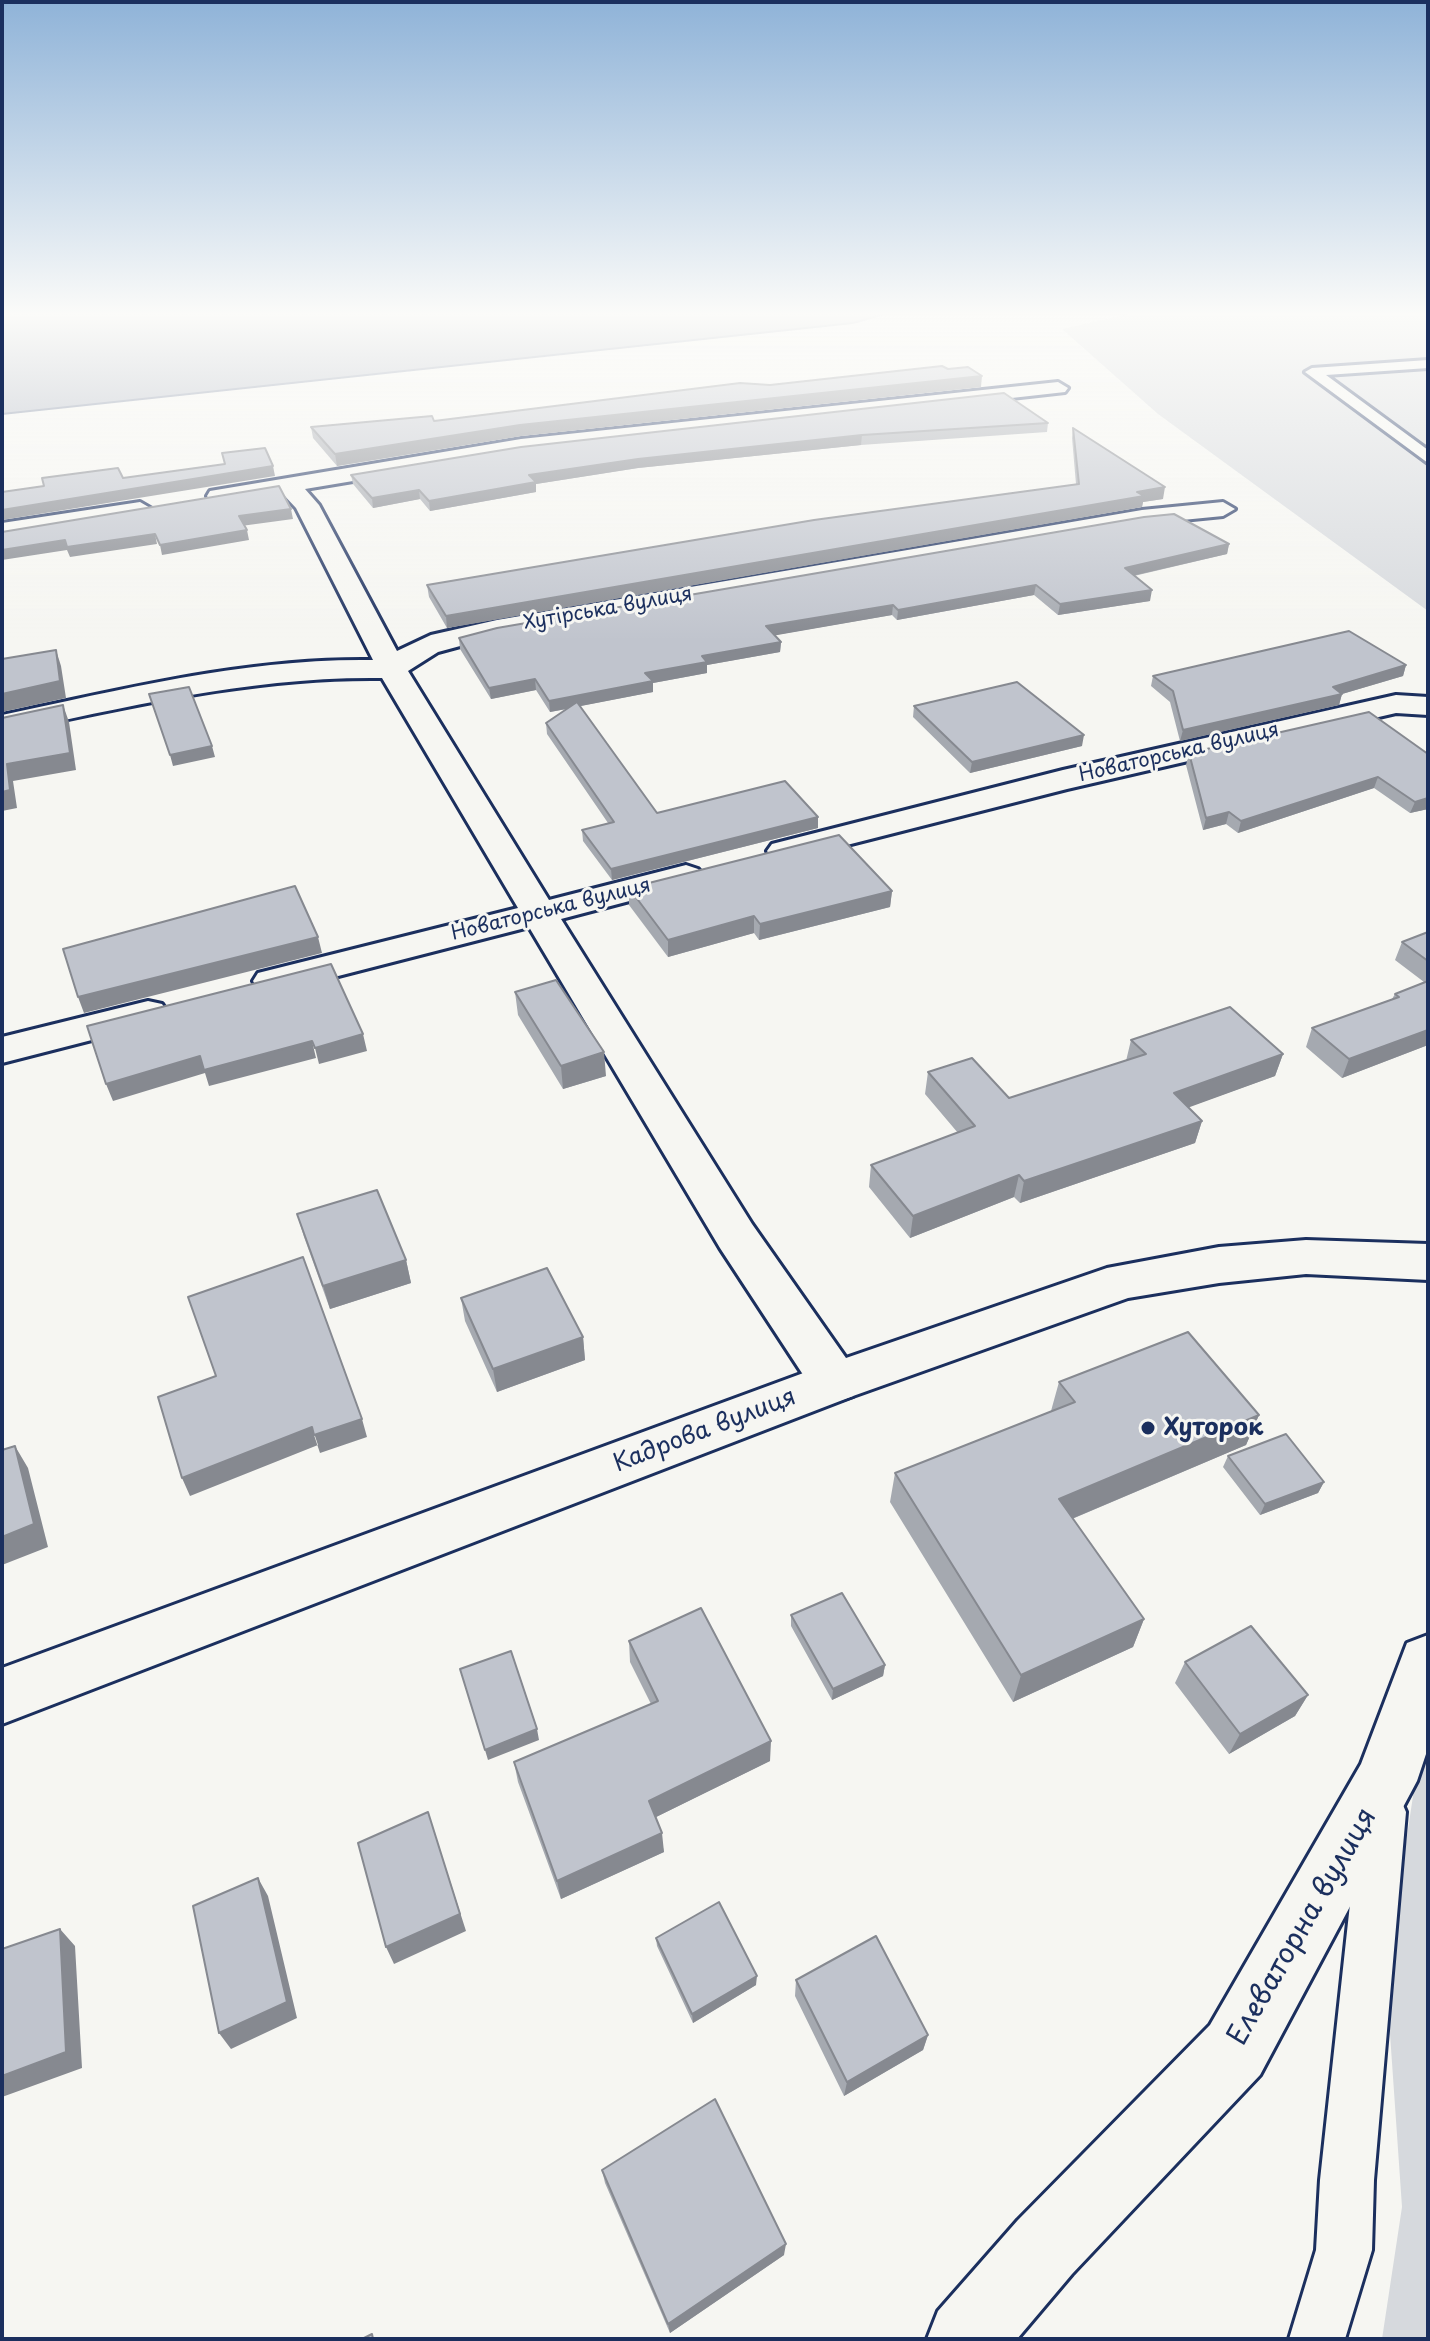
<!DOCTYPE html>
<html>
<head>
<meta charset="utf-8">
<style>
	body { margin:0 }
	#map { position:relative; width:1430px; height:2341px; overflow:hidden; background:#f6f6f2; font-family:"Playpen Sans",sans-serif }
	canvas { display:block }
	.frame { position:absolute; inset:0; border:4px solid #1b2f5e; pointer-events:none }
</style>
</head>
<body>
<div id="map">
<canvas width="1430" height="2341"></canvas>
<div class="frame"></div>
</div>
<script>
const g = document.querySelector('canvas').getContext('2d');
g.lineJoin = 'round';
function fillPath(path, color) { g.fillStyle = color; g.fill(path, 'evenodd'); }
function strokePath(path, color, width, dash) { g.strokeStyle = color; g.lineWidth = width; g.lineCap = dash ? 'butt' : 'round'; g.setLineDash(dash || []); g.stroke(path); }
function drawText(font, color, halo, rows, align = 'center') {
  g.font = font + ' "Playpen Sans",sans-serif'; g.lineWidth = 6; g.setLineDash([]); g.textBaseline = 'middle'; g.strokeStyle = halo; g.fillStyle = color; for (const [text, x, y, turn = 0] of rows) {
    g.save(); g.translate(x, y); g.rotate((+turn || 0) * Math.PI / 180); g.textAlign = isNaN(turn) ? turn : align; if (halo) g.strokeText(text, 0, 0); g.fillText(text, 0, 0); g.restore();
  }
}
const green = new Path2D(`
	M 1129,314 L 1428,314 L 1428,611 L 1158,414 L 1062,329 Z
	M 1428,1723 L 1428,2339 L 1382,2339 L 1402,2207 L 1386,1976 L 1422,1736 Z`);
const water = new Path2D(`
	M 2,314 L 884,314 L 853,323 L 2,414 Z`);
const service = new Path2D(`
	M 1428,360 L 1428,368 L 1326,375 L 1428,450 L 1428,463 L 1305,372 L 1312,368 Z
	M 1383,1789 L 1399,1796 L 1406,1812 L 1374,2180 L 1372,2250 L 1345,2339 L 1289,2339 L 1316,2250 L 1320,2180 L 1360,1812 L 1367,1796 Z`);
const minor = new Path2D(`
	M 1058,382 L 1068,388 L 1065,392 L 521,453 L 305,489 L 319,505 L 397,651 L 431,635 L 497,620 L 1142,510 L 1223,502 L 1235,509 L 1223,516 L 1142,524 L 497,636 L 438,652 L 408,671 L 549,900 L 686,865 L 698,869 L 704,876 L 698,883 L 561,919 L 752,1224 L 853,1368 L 860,1382 L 853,1396 L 835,1402 L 817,1396 L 720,1248 L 529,927 L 272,993 L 258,989 L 253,981 L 258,973 L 518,908 L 382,678 C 253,676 128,707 2,733 L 2,715 C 124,689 247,658 373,660 L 296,508 L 282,493 L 219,503 L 210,501 L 207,496 L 210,491 L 521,439 Z
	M 140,502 L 152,509 L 149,514 L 2,539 L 2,523 Z
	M 1396,695 L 1428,697 L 1428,715 L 1396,713 L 1067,789 L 784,861 L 772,858 L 767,851 L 772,844 L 1063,770 Z
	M 148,1001 L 162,1004 L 168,1013 L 162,1022 L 2,1063 L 2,1037 Z
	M 1428,1635 L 1428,1748 L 1417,1781 L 1260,2075 L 1072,2274 L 1017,2339 L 927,2339 L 938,2311 L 1018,2220 L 1210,2025 L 1361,1764 L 1407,1643 Z`);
const tertiary = new Path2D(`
	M 1306,1240 L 1428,1244 L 1428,1280 L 1306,1274 L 1219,1283 L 1128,1298 L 853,1396 L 2,1724 L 2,1668 L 817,1368 L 1107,1268 L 1219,1247 Z`);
const wall = new Path2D(`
	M 770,385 L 981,387 L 521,436 L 337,466 L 313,438 L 311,427 L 434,421 Z
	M 1048,423 L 1047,432 L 861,445 L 638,468 L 536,484 L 536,492 L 430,511 L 420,499 L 373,508 L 353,484 L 351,475 L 521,447 Z
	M 1073,428 L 1163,499 L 1143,502 L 1142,507 L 447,628 L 429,597 L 427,585 L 1076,484 L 1072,438 Z
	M 1229,544 L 1227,554 L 1134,576 L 1150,601 L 1058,615 L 1034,595 L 897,620 L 892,615 L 775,635 L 781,642 L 780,652 L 707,665 L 707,673 L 653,683 L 653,692 L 580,706 L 657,813 L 818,828 L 612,880 L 583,841 L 582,830 L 608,823 L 547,734 L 546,723 L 567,709 L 550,712 L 536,690 L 491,699 L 460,649 L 459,638 Z
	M 1406,665 L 1403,676 L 1342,694 L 1339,705 L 1180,741 L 1170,702 L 1151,686 L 1153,676 Z
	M 914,706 L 1082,746 L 970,773 L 913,717 Z
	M 1189,753 L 1428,754 L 1428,809 L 1410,813 L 1374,788 L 1238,833 L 1226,824 L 1203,830 L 1186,765 Z
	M 629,888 L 892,891 L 890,907 L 759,940 L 754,933 L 668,957 L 629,905 Z
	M 1428,932 L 1428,1045 L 1342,1078 L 1306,1047 L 1312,1028 L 1392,999 L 1395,994 L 1424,982 L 1395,960 L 1402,942 Z
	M 515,992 L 606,1076 L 563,1089 L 518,1015 Z
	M 1131,1040 L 1283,1054 L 1275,1076 L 1188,1107 L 1202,1121 L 1195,1143 L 1020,1203 L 1014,1197 L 910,1238 L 869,1187 L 871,1165 L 958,1133 L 925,1094 L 928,1072 L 1009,1098 L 1126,1061 Z
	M 297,1214 L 406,1260 L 411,1283 L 330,1309 L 304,1237 Z
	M 461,1298 L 583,1337 L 585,1360 L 497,1392 L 465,1321 Z
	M 1059,1382 L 1259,1415 L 1246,1445 L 1072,1519 L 1144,1619 L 1133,1647 L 1013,1702 L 890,1502 L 895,1473 L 1051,1411 Z
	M 1228,1456 L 1324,1482 L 1318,1493 L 1260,1515 L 1223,1467 Z
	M 791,1615 L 885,1665 L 883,1676 L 832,1700 L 791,1626 Z
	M 629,1641 L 770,1761 L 656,1817 L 664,1852 L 561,1899 L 518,1782 L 514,1762 L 651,1704 L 630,1662 Z
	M 1185,1662 L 1308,1695 L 1295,1716 L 1229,1754 L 1175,1683 Z
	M 656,1938 L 756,1985 L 693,2023 L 657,1946 Z
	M 796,1980 L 928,2035 L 923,2050 L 844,2096 L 795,1996 Z
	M 602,2170 L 784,2255 L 670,2333 L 605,2183 Z`);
const shadedWall = new Path2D(`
	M 982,376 L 981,387 L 521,436 L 337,466 L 335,454 L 520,425 Z
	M 862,435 L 861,445 L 638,468 L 536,484 L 536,492 L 430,511 L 429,501 L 529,475 L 638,459 Z
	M 273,466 L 275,476 L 2,520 L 2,510 Z
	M 1165,487 L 1163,499 L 1143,502 L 1142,507 L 447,628 L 446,616 Z
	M 419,490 L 420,499 L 373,508 L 372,498 Z
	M 291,509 L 293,519 L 241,526 L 239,516 Z
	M 247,530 L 249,540 L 162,555 L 160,545 Z
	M 155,534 L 157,544 L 70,557 L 67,550 L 2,560 L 2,550 L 65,540 Z
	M 1229,544 L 1227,554 L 1123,578 L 1125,568 Z
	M 1036,585 L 1034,595 L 897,620 L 898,610 Z
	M 1152,590 L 1150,601 L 1058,615 L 1060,604 Z
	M 893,605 L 892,615 L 766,637 L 766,626 Z
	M 781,642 L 780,652 L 707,665 L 707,673 L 653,683 L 653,692 L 550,712 L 549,701 L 702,656 Z
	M 56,650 L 61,666 L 66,698 L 2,712 L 2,694 Z
	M 1406,665 L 1403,676 L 1342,694 L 1339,705 L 1180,741 L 1183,730 Z
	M 535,679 L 536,690 L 491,699 L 489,688 Z
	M 63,705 L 69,722 L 76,770 L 13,781 L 17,808 L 2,811 L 2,792 L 7,764 Z
	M 1084,735 L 1082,746 L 970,773 L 972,762 Z
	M 212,746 L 215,757 L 173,766 L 170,755 Z
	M 1378,777 L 1374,788 L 1238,833 L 1241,821 Z
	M 1428,798 L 1428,809 L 1410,813 L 1415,802 Z
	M 1229,812 L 1226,824 L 1203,830 L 1206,818 Z
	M 818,817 L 818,828 L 612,880 L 611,869 Z
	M 892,891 L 890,907 L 759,940 L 760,924 Z
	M 754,916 L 754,933 L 668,957 L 668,940 Z
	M 318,937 L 322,953 L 84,1013 L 78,997 Z
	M 1428,1030 L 1428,1045 L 1342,1078 L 1349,1059 Z
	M 363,1034 L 367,1051 L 319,1064 L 315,1048 Z
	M 312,1041 L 316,1058 L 209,1086 L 205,1073 L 113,1101 L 106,1084 L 200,1056 Z
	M 604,1052 L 606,1076 L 563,1089 L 561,1066 Z
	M 1283,1054 L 1275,1076 L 1168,1115 L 1174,1093 Z
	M 1202,1121 L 1195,1143 L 1020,1203 L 1024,1181 Z
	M 1019,1175 L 1014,1197 L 910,1238 L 913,1216 Z
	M 406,1260 L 411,1283 L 330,1309 L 323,1286 Z
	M 583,1337 L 585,1360 L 497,1392 L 493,1369 Z
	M 1259,1415 L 1246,1445 L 1050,1528 L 1059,1499 Z
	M 362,1419 L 367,1437 L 320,1453 L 314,1435 Z
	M 312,1427 L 318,1445 L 190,1496 L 182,1478 Z
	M 15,1446 L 28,1468 L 48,1547 L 2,1565 L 2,1537 Z
	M 1324,1482 L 1318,1493 L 1260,1515 L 1265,1504 Z
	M 1144,1619 L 1133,1647 L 1013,1702 L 1021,1675 Z
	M 885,1665 L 883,1676 L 832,1700 L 833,1689 Z
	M 1308,1695 L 1295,1716 L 1229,1754 L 1240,1734 Z
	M 537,1729 L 539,1740 L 488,1760 L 485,1750 Z
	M 771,1741 L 770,1761 L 650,1820 L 649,1801 Z
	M 428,1812 L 466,1931 L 394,1964 L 386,1947 Z
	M 662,1833 L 664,1852 L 561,1899 L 557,1881 Z
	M 258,1878 L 268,1896 L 297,2018 L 231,2049 L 219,2033 Z
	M 60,1929 L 75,1946 L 82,2068 L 2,2097 L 2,2076 Z
	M 757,1976 L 756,1985 L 693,2023 L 692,2014 Z
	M 928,2035 L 923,2050 L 844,2096 L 847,2082 Z
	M 786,2244 L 784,2255 L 670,2333 L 668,2324 Z`);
const building = new Path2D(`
	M 942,366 L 948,369 L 968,367 L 982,376 L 520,425 L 335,454 L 311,427 L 432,416 L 434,421 L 740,383 L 770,385 Z
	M 1004,393 L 1048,423 L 862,435 L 638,459 L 529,475 L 536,482 L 429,501 L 419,490 L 372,498 L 351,475 L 521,447 Z
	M 1073,428 L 1165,487 L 1137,492 L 1144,496 L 446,616 L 427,585 L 814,520 L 1079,484 Z
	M 265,448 L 273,466 L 2,510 L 2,492 L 44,486 L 42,478 L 118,468 L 123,478 L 225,464 L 222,453 Z
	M 279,486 L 291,509 L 239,516 L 247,530 L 160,545 L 155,534 L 67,547 L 65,540 L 2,550 L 2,532 Z
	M 1174,514 L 1229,544 L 1125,568 L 1152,590 L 1060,604 L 1036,585 L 898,610 L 893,605 L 766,626 L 781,642 L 702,656 L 707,662 L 645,673 L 653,681 L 549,701 L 535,679 L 489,688 L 459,638 L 497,628 L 1144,517 Z
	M 1349,631 L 1406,665 L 1333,687 L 1342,694 L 1183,730 L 1173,691 L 1153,676 Z
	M 56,650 L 60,681 L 2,694 L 2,659 Z
	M 1017,682 L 1084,735 L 972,762 L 914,706 Z
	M 189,687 L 212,746 L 170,755 L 149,694 Z
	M 577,702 L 657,813 L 785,781 L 818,817 L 611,869 L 582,830 L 614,822 L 546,723 Z
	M 63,705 L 70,753 L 7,764 L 10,790 L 2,792 L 2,718 Z
	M 1369,712 L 1428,754 L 1428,798 L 1415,802 L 1378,777 L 1241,821 L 1229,812 L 1206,818 L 1189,753 Z
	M 839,835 L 892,891 L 760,924 L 754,916 L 668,940 L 629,888 Z
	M 295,886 L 318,937 L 78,997 L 63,949 Z
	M 1428,932 L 1428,961 L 1402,942 Z
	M 331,964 L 363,1034 L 315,1048 L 312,1041 L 204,1070 L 200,1056 L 106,1084 L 87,1026 Z
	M 556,980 L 604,1052 L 561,1066 L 515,992 Z
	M 1428,981 L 1428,1030 L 1349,1059 L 1312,1028 L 1399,997 L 1395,994 Z
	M 1230,1007 L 1283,1054 L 1174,1093 L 1202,1121 L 1024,1181 L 1019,1175 L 913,1216 L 871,1165 L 975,1126 L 928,1072 L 972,1058 L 1009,1098 L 1146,1054 L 1131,1040 Z
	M 377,1190 L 406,1260 L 323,1286 L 297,1214 Z
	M 303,1257 L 362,1419 L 314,1435 L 312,1427 L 182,1478 L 158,1397 L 216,1376 L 188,1297 Z
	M 547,1268 L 583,1337 L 493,1369 L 461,1298 Z
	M 1188,1332 L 1259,1415 L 1059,1499 L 1144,1619 L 1021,1675 L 895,1473 L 1075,1402 L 1059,1382 Z
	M 1286,1434 L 1324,1482 L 1265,1504 L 1228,1456 Z
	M 15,1446 L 34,1524 L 2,1537 L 2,1450 Z
	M 842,1593 L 885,1665 L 833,1689 L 791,1615 Z
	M 701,1608 L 771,1741 L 649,1801 L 662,1833 L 557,1881 L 514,1762 L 658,1701 L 629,1641 Z
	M 1251,1626 L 1308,1695 L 1240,1734 L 1185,1662 Z
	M 511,1651 L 537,1729 L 485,1750 L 460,1669 Z
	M 428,1812 L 460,1914 L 386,1947 L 358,1843 Z
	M 258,1878 L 287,2002 L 219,2033 L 193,1906 Z
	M 719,1902 L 757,1976 L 692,2014 L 656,1938 Z
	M 60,1929 L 66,2052 L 2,2076 L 2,1949 Z
	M 876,1936 L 928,2035 L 847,2082 L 796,1980 Z
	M 715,2099 L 786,2244 L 668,2324 L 602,2170 Z
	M 372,2334 L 373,2339 L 362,2339 Z`);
const markers = [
	[1148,1428,8,"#1b2f5e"]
];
const farStreetnames = [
	["Хутірська вулиця",608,609,-10],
	["Новаторська вулиця",1179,753,-13],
	["Новаторська вулиця",551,910,-14]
];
const poiNames = [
	["Хуторок",1164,1428]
];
const streetNames = [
	["Кадрова вулиця",705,1431,-21]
];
const nearStreetnames = [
	["Елеваторна вулиця",1303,1927,-60]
];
fillPath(green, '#d6d9dd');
fillPath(water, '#abb2c0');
strokePath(water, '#717e99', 2);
strokePath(service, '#1b2f5e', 6);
strokePath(minor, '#1b2f5e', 6);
strokePath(tertiary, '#1b2f5e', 6);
fillPath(service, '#f6f6f2');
fillPath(minor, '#f6f6f2');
fillPath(tertiary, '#f6f6f2');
fillPath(wall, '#a5a9b0');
fillPath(shadedWall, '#868990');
fillPath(building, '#c0c4cd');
strokePath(building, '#868990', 2);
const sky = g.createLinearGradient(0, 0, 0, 641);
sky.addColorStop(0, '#8fb3d8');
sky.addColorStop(0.49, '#fbfbf9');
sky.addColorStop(1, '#fbfbf900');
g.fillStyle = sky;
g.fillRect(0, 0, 1430, 641);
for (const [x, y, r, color] of markers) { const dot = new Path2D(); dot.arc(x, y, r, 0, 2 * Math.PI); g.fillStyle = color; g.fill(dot); strokePath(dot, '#f6f6f2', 3); }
drawText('20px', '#1b2f5e', '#f6f6f2', farStreetnames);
drawText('bold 24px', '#1b2f5e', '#f6f6f2', poiNames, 'left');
drawText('24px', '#1b2f5e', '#f6f6f2', streetNames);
drawText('28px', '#1b2f5e', '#f6f6f2', nearStreetnames);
</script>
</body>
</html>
